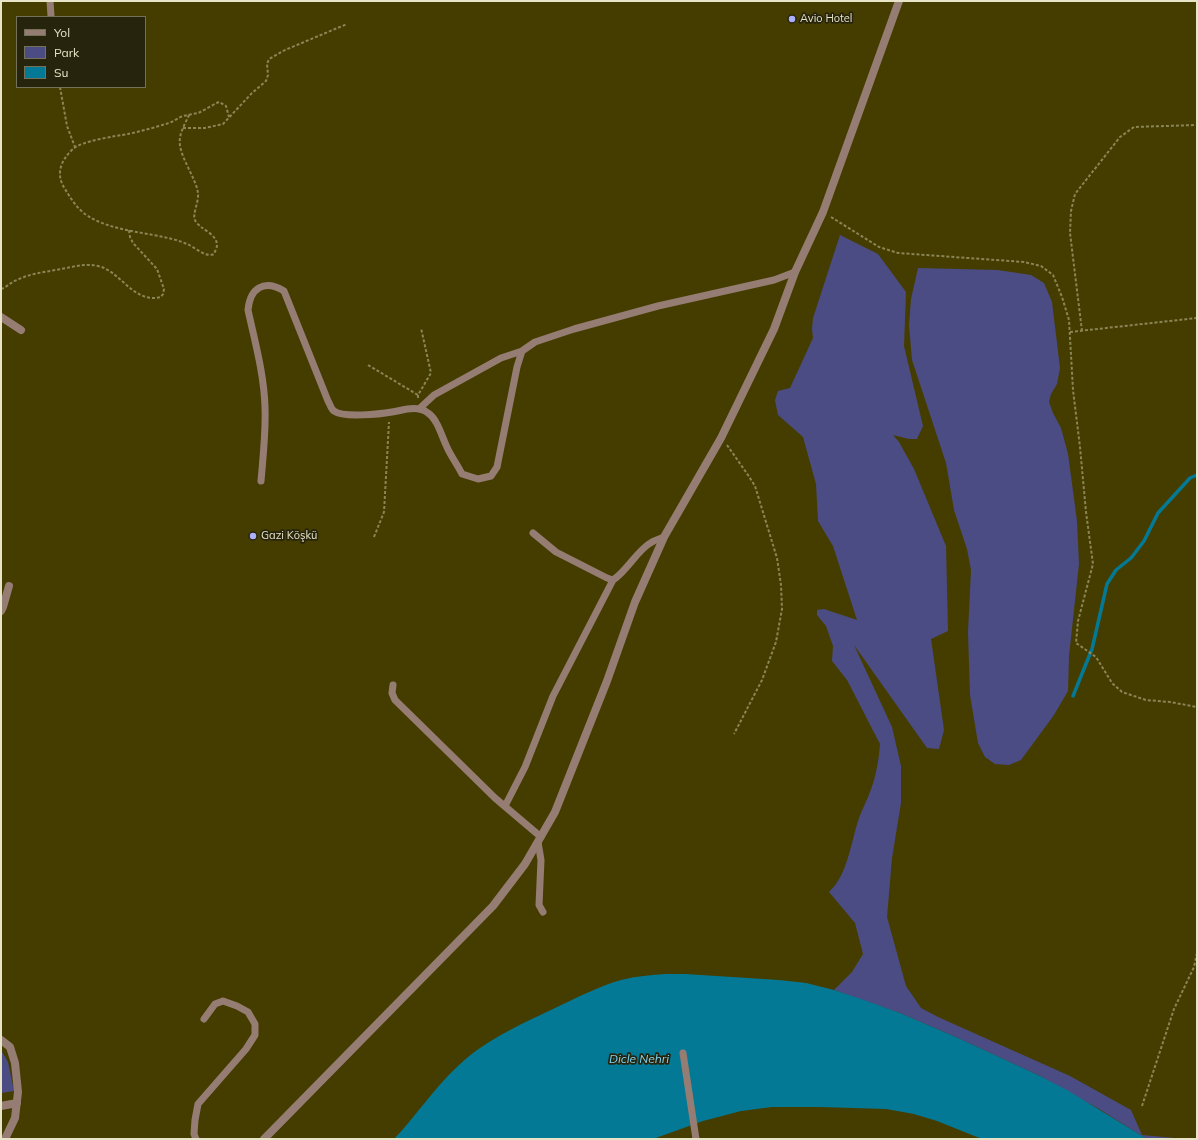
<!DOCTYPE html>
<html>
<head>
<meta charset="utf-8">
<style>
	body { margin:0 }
	#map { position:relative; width:1198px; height:1140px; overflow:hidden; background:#453d00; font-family:Mulish,sans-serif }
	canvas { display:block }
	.frame { position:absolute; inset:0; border:2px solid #e8e4c7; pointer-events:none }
	.legend { position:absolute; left:16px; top:16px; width:130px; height:72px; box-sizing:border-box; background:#27240d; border:1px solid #747157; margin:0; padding:5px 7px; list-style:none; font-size:12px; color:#e8e4c7 }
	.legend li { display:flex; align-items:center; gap:8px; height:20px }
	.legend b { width:20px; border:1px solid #747157 }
</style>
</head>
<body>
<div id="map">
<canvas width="1198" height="1140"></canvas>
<div class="frame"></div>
<ul class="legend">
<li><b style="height:5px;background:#967d73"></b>Yol</li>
<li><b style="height:11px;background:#4b4c83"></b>Park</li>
<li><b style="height:11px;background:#047995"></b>Su</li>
</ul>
</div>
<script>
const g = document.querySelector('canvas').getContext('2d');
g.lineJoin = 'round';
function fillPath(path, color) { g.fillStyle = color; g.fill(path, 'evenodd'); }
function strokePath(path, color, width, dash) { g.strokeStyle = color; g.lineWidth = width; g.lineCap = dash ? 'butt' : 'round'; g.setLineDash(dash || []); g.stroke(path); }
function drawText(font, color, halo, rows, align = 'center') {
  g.font = font + ' Mulish,sans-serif'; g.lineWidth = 3.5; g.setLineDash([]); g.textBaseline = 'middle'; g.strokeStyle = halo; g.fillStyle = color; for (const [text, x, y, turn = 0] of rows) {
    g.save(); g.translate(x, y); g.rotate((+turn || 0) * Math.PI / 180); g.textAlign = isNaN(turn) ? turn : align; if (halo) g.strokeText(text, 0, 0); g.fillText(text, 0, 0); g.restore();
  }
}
const green = new Path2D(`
	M 840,235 L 878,254 L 906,292 L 904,346 L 923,426 L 917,439 L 909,439 L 893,435 L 899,442 L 914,469 L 946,546 L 948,631 L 931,639 L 944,730 L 939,749 L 927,748 L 854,645 L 892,727 L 901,766 L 901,803 L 892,858 L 887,917 L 906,986 L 921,1008 L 938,1017 L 1070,1076 L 1131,1110 L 1142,1135 L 1186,1139 L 1147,1139 L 1099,1109 L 1040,1076 L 958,1038 L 900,1013 L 834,990 L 852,972 L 863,954 L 855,923 L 829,892 C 848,875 851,841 859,818 C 862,809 867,801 870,792 C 876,777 879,759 880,744 L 847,680 L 832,661 L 833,646 L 826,626 L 817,615 L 817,610 L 824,609 L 857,620 L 833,546 L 818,521 L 816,484 L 803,437 L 778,415 L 775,400 L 778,391 L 790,388 L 813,338 L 812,329 L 813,318 Z
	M 918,268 L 998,270 L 1031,275 L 1044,283 L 1052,302 L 1060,368 L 1057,384 L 1051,394 L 1049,402 L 1053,413 L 1061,428 L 1068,454 L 1077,521 L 1079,564 L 1069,656 L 1068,691 L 1054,715 L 1021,760 L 1009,765 L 995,764 L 985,757 L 978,743 L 970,695 L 968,632 L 971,570 L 967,549 L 954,510 L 946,463 L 912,360 L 909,325 L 911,299 Z
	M 1,1050 L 8,1062 L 14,1091 L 1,1093 Z`);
const water = new Path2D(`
	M 666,974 L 685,974 L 779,980 L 806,983 L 834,990 L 864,1000 L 900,1013 L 958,1038 L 1040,1076 L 1067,1090 L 1147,1139 L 982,1139 L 937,1121 L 914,1114 L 886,1109 L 820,1107 L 772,1107 L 741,1111 L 703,1121 L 653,1139 L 394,1139 C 416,1116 434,1088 458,1066 C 484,1041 519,1025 551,1010 C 574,999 597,987 621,980 C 636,976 651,975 666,974 Z`);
const stream = new Path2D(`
	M 1073,696 L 1092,649 L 1107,584 L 1116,570 L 1131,558 L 1144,541 L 1158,513 L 1190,478 L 1197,475`);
const path = new Path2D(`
	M 60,87 L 67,126 L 75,147
	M 189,115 C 186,122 181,130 180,138 C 177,154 196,177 198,193 C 199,202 192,215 195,220 C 196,223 199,225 201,227 C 207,231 217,237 217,245 C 217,248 215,251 214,254 C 205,258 195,247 187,244 C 182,242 177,240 172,239 C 145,232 112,231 88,216 C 78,210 71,199 65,189 C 55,174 61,160 73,149 C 81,141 116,136 128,134 C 142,131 156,127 169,123 C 174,121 178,118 183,116 C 188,115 193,114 198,113 C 205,110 212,105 219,102 L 226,106 L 229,117
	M 183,128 L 205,128 L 223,124 L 252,93 L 266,81 L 268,75 L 267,64 L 269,59 L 285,50 L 347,24
	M 831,217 L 879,247 L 898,253 L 1024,262 L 1041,266 L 1053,275 L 1062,297 L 1069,320 L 1073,390 L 1080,447 L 1086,512 L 1093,564 L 1078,621 L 1076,643 L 1096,657 L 1112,683 L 1122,692 L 1146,700 L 1170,702 L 1197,707
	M 1,289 C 7,287 11,282 17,280 C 31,273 46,272 61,269 C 73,267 85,263 98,266 C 121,271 133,304 161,297 L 163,294 L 164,289 L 157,269 L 133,243 L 130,237 L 129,230
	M 1082,331 L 1070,233 L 1071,211 L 1075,194 L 1120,137 L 1134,127 L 1197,125
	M 1070,332 L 1197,318
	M 368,365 L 418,395
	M 418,398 L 418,395 L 431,373 L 421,328
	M 727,445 L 748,475 L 755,486 L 777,558 L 781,585 L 782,609 L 776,642 L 762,680 L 734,734
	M 374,537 L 384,512 L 389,422
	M 1142,1106 L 1174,1009 L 1194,967 L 1197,953`);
const service = new Path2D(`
	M 50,1 L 51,16
	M 419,409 L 434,395 L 501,358 L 522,351
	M 261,481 C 263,457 266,432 265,407 C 264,374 255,342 248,310 C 250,288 264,279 284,291 L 328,401 C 330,404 331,409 334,411 C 343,418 381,414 392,412 C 404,410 417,405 428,413 C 437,419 441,434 446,445 C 450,455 457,464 462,474 L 478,479 L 491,476 L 497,467 L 517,367 L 522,351 L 535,342 L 574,329 L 658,306 L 774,280 L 795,272
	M 533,533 L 556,552 L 607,578 L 613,580 C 628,570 637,550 652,542 C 655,540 660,539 664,537
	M 393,685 L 392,693 L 395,700 L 495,798 L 541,837
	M 505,806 L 525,767 L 553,696 L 613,580
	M 538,842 L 541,860 L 539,905 L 543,912
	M 683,1053 L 696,1139
	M 196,1139 L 194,1134 L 195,1120 L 198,1104 L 246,1049 L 255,1035 L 255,1024 L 248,1012 L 237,1006 L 223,1001 L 215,1004 L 204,1019`);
const minor = new Path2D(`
	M 1,317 L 21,330
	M 1,611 L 3,607 L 9,586
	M 1,1040 L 10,1047 L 15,1063 L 18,1092 L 15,1118 L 5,1139
	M 1,1106 L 17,1103`);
const tertiary = new Path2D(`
	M 264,1139 L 493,906 L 525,864 L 555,812 L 607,681 L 635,602 L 664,537 L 721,438 L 774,329 L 795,272 L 823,212 L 899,1`);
const markers = [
	[792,19,4,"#acaffb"],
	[253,536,4,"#acaffb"]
];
const poiNames = [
	["Avio Hotel",800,19],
	["Gazi Köşkü",261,536]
];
const waterNames = [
	["Dicle Nehri",639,1059]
];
fillPath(green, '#4b4c83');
fillPath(water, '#047995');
strokePath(stream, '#047995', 3.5);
strokePath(path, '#8b8556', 2, [3, 2]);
strokePath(service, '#967d73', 7);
strokePath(minor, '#967d73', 8);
strokePath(tertiary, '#967d73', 8);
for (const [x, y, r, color] of markers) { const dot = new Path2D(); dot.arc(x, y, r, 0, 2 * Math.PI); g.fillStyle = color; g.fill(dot); strokePath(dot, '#27240d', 1.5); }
drawText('11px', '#e8e4c7', '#27240d', poiNames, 'left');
drawText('italic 12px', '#81d5f2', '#27240d', waterNames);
</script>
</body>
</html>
